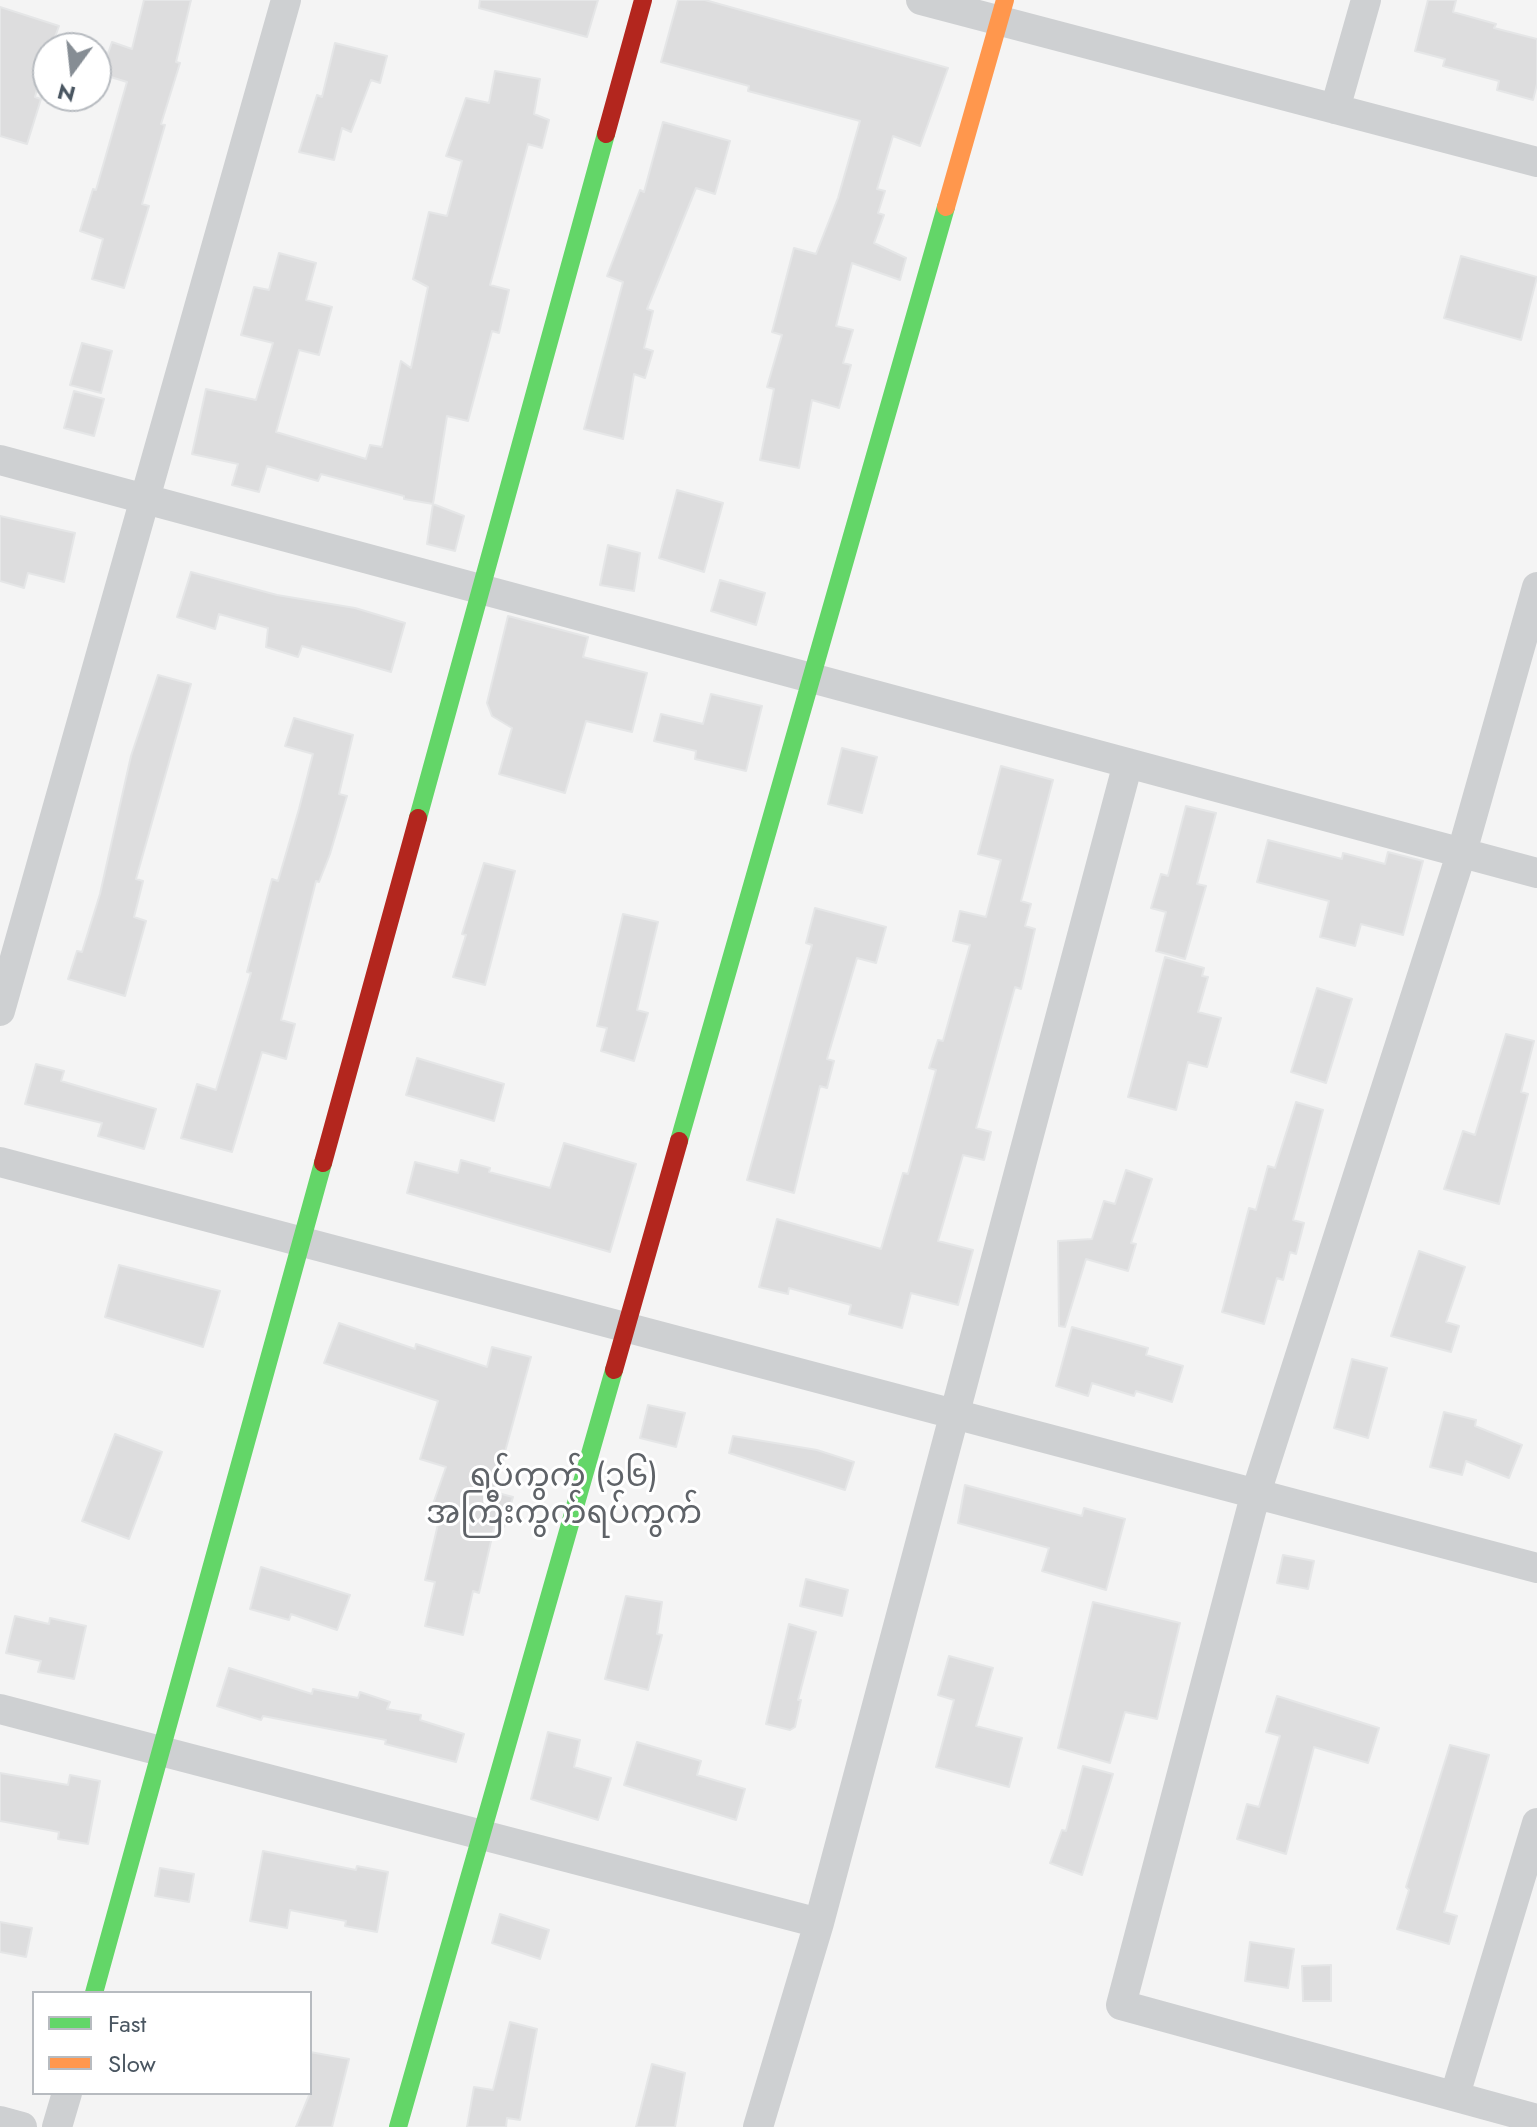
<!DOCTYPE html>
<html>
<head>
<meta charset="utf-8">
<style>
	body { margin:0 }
	#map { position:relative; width:1537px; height:2127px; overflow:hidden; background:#f4f4f4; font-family:Jost,sans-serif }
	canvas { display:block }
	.legend { position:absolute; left:32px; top:1991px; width:280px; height:104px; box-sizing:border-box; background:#fff; border:2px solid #b7bbc0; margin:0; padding:10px 14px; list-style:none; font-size:24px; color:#4a5661 }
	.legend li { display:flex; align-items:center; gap:16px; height:40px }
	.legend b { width:40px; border:2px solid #b7bbc0 }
	.north { position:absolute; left:32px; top:32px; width:80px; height:80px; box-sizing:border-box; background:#fff; border:2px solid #b7bbc0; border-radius:50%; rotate:195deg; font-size:22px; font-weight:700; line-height:32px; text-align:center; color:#4a5661 }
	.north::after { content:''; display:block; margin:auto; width:28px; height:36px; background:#868d94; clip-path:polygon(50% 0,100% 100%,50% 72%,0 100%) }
</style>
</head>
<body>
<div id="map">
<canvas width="1537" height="2127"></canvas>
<ul class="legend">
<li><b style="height:10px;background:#63d668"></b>Fast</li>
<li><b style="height:10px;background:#ff974d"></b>Slow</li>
</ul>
<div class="north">N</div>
</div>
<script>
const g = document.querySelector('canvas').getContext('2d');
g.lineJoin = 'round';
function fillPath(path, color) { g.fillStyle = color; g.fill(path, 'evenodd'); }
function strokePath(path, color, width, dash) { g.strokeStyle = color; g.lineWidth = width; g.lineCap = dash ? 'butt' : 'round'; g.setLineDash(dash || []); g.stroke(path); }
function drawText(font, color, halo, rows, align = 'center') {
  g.font = font + ' Jost,"Noto Sans Myanmar",sans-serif'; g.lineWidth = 6; g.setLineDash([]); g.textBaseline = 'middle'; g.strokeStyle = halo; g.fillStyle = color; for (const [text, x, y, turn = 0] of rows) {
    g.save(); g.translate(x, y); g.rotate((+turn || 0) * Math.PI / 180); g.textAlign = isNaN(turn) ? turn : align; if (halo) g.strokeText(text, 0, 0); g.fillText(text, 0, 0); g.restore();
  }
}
const building = new Path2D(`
	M 144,0 L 191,0 L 176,62 L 180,63 L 161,124 L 165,125 L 142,204 L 149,206 L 124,288 L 92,279 L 103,239 L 80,231 L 93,189 L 96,190 L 127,82 L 101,74 L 112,42 L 132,49 Z
	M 480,0 L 598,0 L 587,37 L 479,8 Z
	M 678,0 L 705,0 L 948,68 L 920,146 L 893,136 L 877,189 L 885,191 L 878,213 L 884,215 L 874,243 L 906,258 L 900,280 L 852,263 L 836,326 L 853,330 L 843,363 L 851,365 L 839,408 L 812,400 L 799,468 L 760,460 L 774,389 L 767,387 L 782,335 L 772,332 L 794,248 L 816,254 L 838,198 L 860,121 L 748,91 L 749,86 L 661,62 Z
	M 1428,0 L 1456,0 L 1453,12 L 1496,24 L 1494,28 L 1537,39 L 1537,84 L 1533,100 L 1497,90 L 1499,81 L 1443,66 L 1445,59 L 1415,51 Z
	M 0,7 L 59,26 L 51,48 L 48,48 L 35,97 L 41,99 L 27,144 L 0,136 Z
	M 335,43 L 387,56 L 380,83 L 371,80 L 351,132 L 342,128 L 334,160 L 299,152 L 317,95 L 322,97 Z
	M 495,71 L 540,79 L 534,114 L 549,120 L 542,148 L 528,144 L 490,285 L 509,290 L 499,333 L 492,331 L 468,421 L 447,416 L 433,504 L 404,499 L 404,496 L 321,474 L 318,481 L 267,466 L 259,492 L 232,485 L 238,464 L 192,454 L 206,389 L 256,400 L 273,343 L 241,335 L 254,287 L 269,290 L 279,253 L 316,263 L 306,300 L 332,307 L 319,355 L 299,350 L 276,432 L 366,459 L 370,445 L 382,447 L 401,361 L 411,368 L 428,287 L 413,279 L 429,212 L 447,216 L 462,161 L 446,156 L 466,98 L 489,103 Z
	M 663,122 L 730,141 L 715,194 L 696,188 L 647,309 L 653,311 L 644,348 L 653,351 L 645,378 L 634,374 L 623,439 L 584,429 L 623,282 L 607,276 L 640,190 L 644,192 Z
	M 1461,256 L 1537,277 L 1521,340 L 1444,318 Z
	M 82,343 L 112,351 L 101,393 L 70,385 Z
	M 74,391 L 104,399 L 94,436 L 64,428 Z
	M 677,490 L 723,503 L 704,572 L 659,558 Z
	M 433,504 L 464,516 L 455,551 L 427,544 Z
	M 0,516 L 75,533 L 64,582 L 28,573 L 24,588 L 0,581 Z
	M 608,545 L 640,553 L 634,591 L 600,585 Z
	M 191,572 L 277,595 L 355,608 L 405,623 L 391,672 L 302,646 L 298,657 L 266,647 L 268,628 L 219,614 L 215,629 L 177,617 Z
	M 720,580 L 765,593 L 756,625 L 711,611 Z
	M 508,616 L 588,637 L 583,657 L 647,673 L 632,732 L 586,721 L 565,793 L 499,774 L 512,728 L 492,716 L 487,703 Z
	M 158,675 L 191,684 L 136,879 L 143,881 L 134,917 L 146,921 L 125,996 L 68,979 L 77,951 L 82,952 L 100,894 L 131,756 Z
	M 711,694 L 762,706 L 746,771 L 695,759 L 696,751 L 654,741 L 661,714 L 703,724 Z
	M 294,718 L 353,735 L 339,794 L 347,796 L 330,854 L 319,882 L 316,881 L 281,1020 L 295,1024 L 286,1059 L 262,1052 L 232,1152 L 181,1138 L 197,1084 L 216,1090 L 251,973 L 247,972 L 272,879 L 278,881 L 299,809 L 313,754 L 285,746 Z
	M 842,748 L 877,757 L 862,813 L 828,804 Z
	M 1001,766 L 1053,780 L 1021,901 L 1031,904 L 1025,926 L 1035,929 L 1021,989 L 1015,987 L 976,1128 L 991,1132 L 984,1160 L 963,1155 L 938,1241 L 973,1250 L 958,1305 L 911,1293 L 902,1328 L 849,1314 L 851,1305 L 789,1288 L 788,1294 L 759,1287 L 777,1219 L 881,1249 L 903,1173 L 908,1174 L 936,1070 L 929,1068 L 938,1040 L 943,1041 L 970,945 L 953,941 L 960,911 L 986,917 L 1001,860 L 978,854 Z
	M 1186,806 L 1216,813 L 1197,884 L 1206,886 L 1185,959 L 1156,951 L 1166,912 L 1151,908 L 1161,874 L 1168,876 Z
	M 1268,840 L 1342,859 L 1343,853 L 1385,864 L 1388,852 L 1423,861 L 1403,935 L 1361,924 L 1355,946 L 1320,937 L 1329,901 L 1257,882 Z
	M 484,863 L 515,871 L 485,985 L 453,977 L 466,935 L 462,934 Z
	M 815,908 L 886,927 L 876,963 L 857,958 L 827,1059 L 834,1061 L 827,1088 L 820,1086 L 794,1193 L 747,1180 L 812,945 L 806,943 Z
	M 623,914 L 658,922 L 637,1010 L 648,1013 L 634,1061 L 601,1051 L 607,1028 L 597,1026 Z
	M 1165,957 L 1204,968 L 1202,976 L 1208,977 L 1198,1012 L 1221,1018 L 1207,1067 L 1188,1062 L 1176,1110 L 1128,1097 Z
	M 1317,988 L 1352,999 L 1326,1083 L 1291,1072 Z
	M 1506,1034 L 1534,1041 L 1521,1092 L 1528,1094 L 1499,1204 L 1444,1189 L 1463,1131 L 1475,1135 Z
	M 417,1058 L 504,1084 L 494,1121 L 406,1095 Z
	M 36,1064 L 64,1071 L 61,1081 L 156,1109 L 144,1149 L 98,1136 L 102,1123 L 25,1104 Z
	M 1296,1102 L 1323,1110 L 1293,1220 L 1304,1223 L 1296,1254 L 1290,1252 L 1283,1280 L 1277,1278 L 1264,1324 L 1222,1312 L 1249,1208 L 1256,1210 L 1268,1166 L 1275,1168 Z
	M 564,1143 L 636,1164 L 610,1252 L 407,1193 L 415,1162 L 458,1173 L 461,1160 L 490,1168 L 489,1172 L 550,1188 Z
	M 1126,1170 L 1152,1179 L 1131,1243 L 1136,1244 L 1128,1271 L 1086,1259 L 1065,1327 L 1059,1326 L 1058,1241 L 1092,1239 L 1104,1201 L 1115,1204 Z
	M 1419,1251 L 1465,1267 L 1446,1322 L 1459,1326 L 1451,1352 L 1391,1336 Z
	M 119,1265 L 220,1291 L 203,1347 L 105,1317 Z
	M 339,1323 L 415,1349 L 416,1344 L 487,1367 L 492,1347 L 531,1357 L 494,1492 L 513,1497 L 504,1527 L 495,1524 L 479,1593 L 473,1591 L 463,1635 L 425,1626 L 435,1582 L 425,1580 L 442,1507 L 433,1504 L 446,1467 L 420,1459 L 438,1401 L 324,1363 Z
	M 1072,1327 L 1148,1348 L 1146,1355 L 1183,1366 L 1172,1402 L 1136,1391 L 1134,1396 L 1092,1383 L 1088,1396 L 1056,1386 Z
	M 1352,1359 L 1387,1368 L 1368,1438 L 1334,1428 Z
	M 648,1405 L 685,1413 L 676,1447 L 640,1438 Z
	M 1444,1412 L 1476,1420 L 1475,1426 L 1522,1445 L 1509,1478 L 1466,1461 L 1462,1475 L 1430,1467 Z
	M 115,1434 L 162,1452 L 129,1539 L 82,1521 Z
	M 733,1436 L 817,1450 L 854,1462 L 845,1490 L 729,1453 Z
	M 965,1485 L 1082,1516 L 1084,1508 L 1125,1519 L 1106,1590 L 1042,1571 L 1049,1548 L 958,1523 Z
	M 1283,1555 L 1314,1561 L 1308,1589 L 1277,1583 Z
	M 261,1567 L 350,1595 L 337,1630 L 291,1614 L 289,1620 L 250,1609 Z
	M 806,1579 L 848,1590 L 842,1616 L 800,1606 Z
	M 626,1596 L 662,1602 L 657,1634 L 662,1635 L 648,1690 L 605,1679 Z
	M 1093,1602 L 1180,1623 L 1157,1719 L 1125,1712 L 1110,1763 L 1058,1748 Z
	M 15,1616 L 49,1624 L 50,1618 L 86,1626 L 74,1679 L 38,1672 L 41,1661 L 6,1653 Z
	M 789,1624 L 816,1632 L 798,1700 L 801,1700 L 795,1727 L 790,1730 L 766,1724 Z
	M 949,1656 L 993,1668 L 976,1726 L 1022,1738 L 1009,1787 L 936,1767 L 954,1700 L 938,1695 Z
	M 229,1668 L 312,1694 L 313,1689 L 358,1698 L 360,1692 L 390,1702 L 387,1709 L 421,1715 L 420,1720 L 464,1734 L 456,1762 L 385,1744 L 386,1740 L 263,1716 L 261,1720 L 217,1706 Z
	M 1277,1696 L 1379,1728 L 1368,1763 L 1314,1747 L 1286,1854 L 1237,1839 L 1247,1804 L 1259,1807 L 1280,1736 L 1266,1732 Z
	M 548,1732 L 580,1740 L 574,1767 L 611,1778 L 598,1820 L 531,1799 Z
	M 637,1742 L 701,1761 L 697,1775 L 745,1789 L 736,1820 L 624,1785 Z
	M 1450,1745 L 1489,1755 L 1444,1912 L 1457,1916 L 1449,1944 L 1397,1929 L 1409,1890 L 1406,1887 Z
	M 1083,1766 L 1113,1774 L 1082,1875 L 1050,1863 L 1062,1830 L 1066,1831 Z
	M 0,1773 L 68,1785 L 70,1775 L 100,1781 L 88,1844 L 58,1839 L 59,1832 L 0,1821 Z
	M 263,1851 L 356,1870 L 357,1866 L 388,1872 L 377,1932 L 345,1926 L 346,1921 L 290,1910 L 287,1928 L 250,1921 Z
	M 160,1868 L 194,1874 L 189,1902 L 155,1896 Z
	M 500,1914 L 549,1930 L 540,1959 L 492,1943 Z
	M 0,1922 L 32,1928 L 26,1957 L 0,1952 Z
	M 1250,1942 L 1294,1949 L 1288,1988 L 1245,1981 Z
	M 1331,1965 L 1331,2001 L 1303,2001 L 1302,1966 Z
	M 510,2022 L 537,2029 L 520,2120 L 507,2118 L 506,2127 L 467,2127 L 474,2087 L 493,2090 Z
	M 310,2052 L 349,2059 L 332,2127 L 296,2127 L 310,2093 Z
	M 652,2064 L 685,2073 L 675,2127 L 636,2127 Z`);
const street = new Path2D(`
	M 921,0 L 1537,162
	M 1335,109 L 1366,0
	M 0,460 L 1537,873
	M 1537,587 L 1464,845 L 1255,1496 L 1121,2005 L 1537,2119
	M 0,1011 L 286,0
	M 0,1162 L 1537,1568
	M 0,1709 L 819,1923
	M 1455,2095 L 1537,1823
	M 0,2121 L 22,2127
	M 57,2127 L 67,2093
	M 758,2127 L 819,1923 L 1128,763`);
const fast = new Path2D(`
	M 418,818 L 606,134
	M 679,1141 L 946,207
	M 94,1993 L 323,1163
	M 398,2127 L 614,1370`);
const slow = new Path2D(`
	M 946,207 L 1005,0`);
const jam = new Path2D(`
	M 606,134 L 643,0
	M 323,1163 L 418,818
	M 614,1370 L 679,1141`);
const quarterNames = [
	["ရပ်ကွက် (၁၆)",564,1478],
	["အကြီးကွက်ရပ်ကွက်",564,1515]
];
fillPath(building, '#ddddde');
strokePath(building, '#e5e6e7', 2);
strokePath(street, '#ced0d2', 30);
strokePath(fast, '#63d668', 18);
strokePath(slow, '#ff974d', 18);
strokePath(jam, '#b3261e', 18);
drawText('32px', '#5f6368', '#fff', quarterNames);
</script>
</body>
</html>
